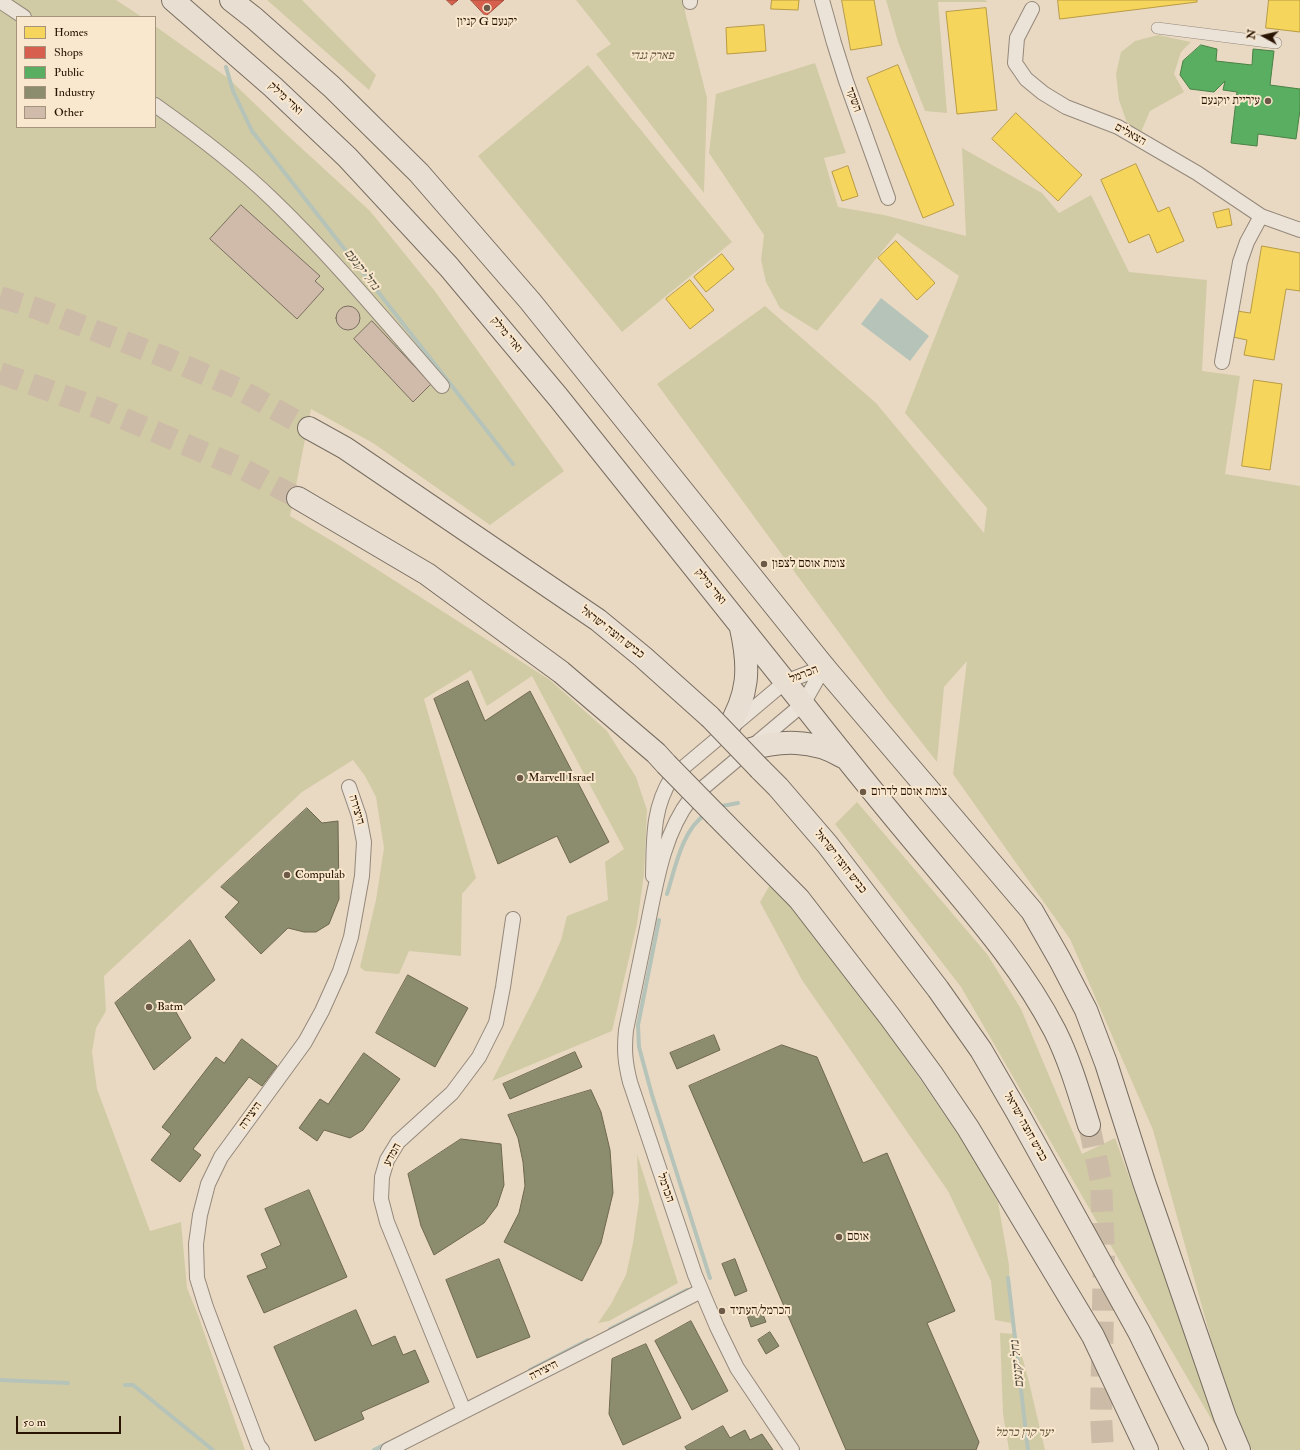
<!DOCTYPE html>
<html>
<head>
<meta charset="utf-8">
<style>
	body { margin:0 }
	#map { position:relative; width:1300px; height:1450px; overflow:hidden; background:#e9d9c3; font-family:"IM FELL Double Pica",serif }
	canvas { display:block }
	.legend { position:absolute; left:16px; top:16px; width:140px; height:112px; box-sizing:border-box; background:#fae8ce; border:1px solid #a6937d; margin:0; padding:5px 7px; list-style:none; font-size:12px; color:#291404 }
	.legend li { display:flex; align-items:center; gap:8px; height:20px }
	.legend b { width:20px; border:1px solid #a6937d }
	.north { position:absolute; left:1244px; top:16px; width:40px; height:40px; -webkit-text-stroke:3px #fae8ce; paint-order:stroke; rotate:278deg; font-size:11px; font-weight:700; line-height:16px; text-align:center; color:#291404 }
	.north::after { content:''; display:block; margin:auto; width:14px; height:18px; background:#291404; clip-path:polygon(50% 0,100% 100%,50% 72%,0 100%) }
	.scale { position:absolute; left:16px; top:1416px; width:105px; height:18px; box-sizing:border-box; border:2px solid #291404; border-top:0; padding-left:5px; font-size:12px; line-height:14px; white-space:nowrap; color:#291404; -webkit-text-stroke:3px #fae8ce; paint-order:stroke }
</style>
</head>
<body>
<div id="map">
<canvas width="1300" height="1450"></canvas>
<ul class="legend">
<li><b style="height:11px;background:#f6d55c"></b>Homes</li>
<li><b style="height:11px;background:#d6604d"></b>Shops</li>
<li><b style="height:11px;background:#5aae61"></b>Public</li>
<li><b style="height:11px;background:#8c8c6e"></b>Industry</li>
<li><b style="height:11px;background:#d0bbaa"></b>Other</li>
</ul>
<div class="north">N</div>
<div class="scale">50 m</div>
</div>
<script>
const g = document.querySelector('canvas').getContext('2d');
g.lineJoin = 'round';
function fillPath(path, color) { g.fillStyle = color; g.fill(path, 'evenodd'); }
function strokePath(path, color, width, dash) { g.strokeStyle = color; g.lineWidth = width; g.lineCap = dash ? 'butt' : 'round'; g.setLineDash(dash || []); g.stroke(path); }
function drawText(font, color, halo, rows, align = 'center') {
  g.font = font + ' "IM FELL Double Pica","Frank Ruhl Libre",serif'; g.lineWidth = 4; g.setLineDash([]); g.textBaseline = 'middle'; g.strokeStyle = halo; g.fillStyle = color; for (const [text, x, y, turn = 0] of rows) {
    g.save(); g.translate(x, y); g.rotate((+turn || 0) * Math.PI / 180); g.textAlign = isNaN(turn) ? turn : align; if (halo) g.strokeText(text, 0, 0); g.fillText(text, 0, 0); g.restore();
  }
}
const green = new Path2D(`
	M 0,0 L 116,0 L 142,17 L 17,17 L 17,127 L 155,127 L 155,26 L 228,78 L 285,133 L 370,211 L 434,290 L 564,471 L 490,525 L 373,443 L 311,409 L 290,516 L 342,547 L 550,680 L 607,731 L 636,777 L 647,810 L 644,874 L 637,924 L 612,1031 L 492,1081 L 539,989 L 561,940 L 567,916 L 608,900 L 605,862 L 624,849 L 532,676 L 487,706 L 471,670 L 424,699 L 476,878 L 462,894 L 461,956 L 409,951 L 399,974 L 365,971 L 360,967 L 376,900 L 384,848 L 376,797 L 365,776 L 353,760 L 302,792 L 104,976 L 106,1011 L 96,1028 L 92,1052 L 97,1089 L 150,1231 L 181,1222 L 187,1288 L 198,1315 L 245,1450 L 0,1450 Z
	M 267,0 L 302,0 L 376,75 L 369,90 Z
	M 576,0 L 685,0 L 685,12 L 707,98 L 704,193 L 596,54 L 611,44 Z
	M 886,0 L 985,0 L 988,2 L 938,2 L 947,113 L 925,111 L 898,42 Z
	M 1158,35 L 1191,42 L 1181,52 L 1174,74 L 1184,92 L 1150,111 L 1141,132 L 1127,123 L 1119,100 L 1116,74 L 1121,52 L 1135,41 Z
	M 815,63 L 846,153 L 824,158 L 838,207 L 884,215 L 966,236 L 962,148 L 1042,193 L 1059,213 L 1091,195 L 1129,272 L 1207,280 L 1202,371 L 1240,376 L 1225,474 L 1300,486 L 1300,1450 L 1252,1450 L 1222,1379 L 1153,1130 L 1070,939 L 953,774 L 967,661 L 944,687 L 937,762 L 889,701 L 657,384 L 765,306 L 876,403 L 984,533 L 987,508 L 905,413 L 959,276 L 897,233 L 817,331 L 780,308 L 766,282 L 761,260 L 764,235 L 709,153 L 716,94 Z
	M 588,65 L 732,242 L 622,332 L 478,156 Z
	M 857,802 L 987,954 L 1021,1009 L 1082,1154 L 1115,1138 L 1228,1448 L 961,987 L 835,824 Z
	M 771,883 L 841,968 L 896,1044 L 974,1158 L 998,1202 L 1009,1265 L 1011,1323 L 995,1320 L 991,1281 L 948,1191 L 802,980 L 760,902 Z
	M 637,1154 L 678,1283 L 609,1321 L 598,1323 L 611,1304 L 626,1275 L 633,1243 L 639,1201 Z
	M 1000,1333 L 1016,1334 L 1029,1382 L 1045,1450 L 1009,1450 L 1003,1414 Z`);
const water = new Path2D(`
	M 881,298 L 929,336 L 910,361 L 861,324 Z`);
const homes = new Path2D(`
	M 772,0 L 799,0 L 798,10 L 771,9 Z
	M 842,0 L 874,0 L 882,45 L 851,50 Z
	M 1058,0 L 1197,0 L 1197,2 L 1060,19 Z
	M 1269,0 L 1300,0 L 1300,32 L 1266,28 Z
	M 986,8 L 997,110 L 957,114 L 946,12 Z
	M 764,25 L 766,51 L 727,54 L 726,28 Z
	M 898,65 L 954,205 L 923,218 L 867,78 Z
	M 1016,113 L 1082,175 L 1058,201 L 992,139 Z
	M 1136,164 L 1158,212 L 1169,207 L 1184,241 L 1157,253 L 1149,234 L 1129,243 L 1101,180 Z
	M 848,166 L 858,196 L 842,201 L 832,172 Z
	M 1229,209 L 1232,225 L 1217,228 L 1213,213 Z
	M 896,241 L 935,283 L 917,300 L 878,258 Z
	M 1262,246 L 1300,253 L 1300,291 L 1286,289 L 1274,360 L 1244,355 L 1247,340 L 1233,337 L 1237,311 L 1250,313 Z
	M 722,254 L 734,269 L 706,292 L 694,277 Z
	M 690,280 L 714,310 L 690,329 L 666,299 Z
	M 1254,380 L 1282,384 L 1270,470 L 1242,466 Z`);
const shops = new Path2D(`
	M 447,0 L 458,0 L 452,5 Z
	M 471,0 L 504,0 L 486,16 Z`);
const public = new Path2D(`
	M 1201,45 L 1217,49 L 1216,61 L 1252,65 L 1253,49 L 1274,51 L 1270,85 L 1300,89 L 1300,110 L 1296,139 L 1258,134 L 1257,146 L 1231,143 L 1237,92 L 1223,90 L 1225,81 L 1214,92 L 1190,89 L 1180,75 L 1183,61 Z`);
const industry = new Path2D(`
	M 468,681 L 485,721 L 530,691 L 609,842 L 570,863 L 557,836 L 498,864 L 434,699 Z
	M 307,808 L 322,823 L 338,821 L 339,899 L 329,924 L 316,932 L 304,932 L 288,928 L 261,954 L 225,917 L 239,902 L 221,887 Z
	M 190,940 L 215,980 L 176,1012 L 191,1038 L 154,1070 L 115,1003 Z
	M 408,975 L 468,1008 L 435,1067 L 376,1033 Z
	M 714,1035 L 720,1050 L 677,1069 L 670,1053 Z
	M 242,1039 L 277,1066 L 262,1086 L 249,1077 L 193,1149 L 201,1155 L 180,1182 L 151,1160 L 171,1134 L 162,1127 L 216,1057 L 224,1063 Z
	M 782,1045 L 817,1057 L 863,1163 L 887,1153 L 955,1311 L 927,1323 L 979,1442 L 976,1450 L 846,1450 L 689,1086 Z
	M 575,1052 L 582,1067 L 510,1099 L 503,1084 Z
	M 364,1053 L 400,1079 L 363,1130 L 350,1138 L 324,1130 L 317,1141 L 299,1128 L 320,1099 L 328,1104 Z
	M 591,1090 L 601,1112 L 610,1150 L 613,1193 L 601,1243 L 582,1281 L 504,1242 L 519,1213 L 525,1186 L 523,1162 L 518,1138 L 508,1115 Z
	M 461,1139 L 501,1144 L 504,1185 L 497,1206 L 484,1223 L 434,1255 L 421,1226 L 408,1174 Z
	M 309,1190 L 347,1277 L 264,1313 L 247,1276 L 267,1268 L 261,1254 L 281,1245 L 265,1209 Z
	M 499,1259 L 530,1337 L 477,1358 L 446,1280 Z
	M 735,1259 L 747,1291 L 735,1296 L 722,1264 Z
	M 760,1307 L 766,1322 L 751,1327 L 746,1312 Z
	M 356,1310 L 372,1346 L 395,1336 L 403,1355 L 415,1350 L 429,1382 L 361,1412 L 364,1419 L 315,1441 L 274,1347 Z
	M 691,1321 L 728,1391 L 692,1410 L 655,1341 Z
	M 770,1332 L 779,1346 L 766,1354 L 758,1340 Z
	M 646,1344 L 681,1418 L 623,1445 L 609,1414 L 612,1359 Z
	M 723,1426 L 730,1438 L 745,1430 L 750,1440 L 762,1434 L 773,1450 L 687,1450 L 685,1447 Z`);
const stream = new Path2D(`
	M 226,67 L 233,91 L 252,131 L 513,464
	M 717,807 L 738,803
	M 667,894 C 675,869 682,829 706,814
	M 659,920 L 638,1025 L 639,1047 L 652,1095 L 710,1278
	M 1008,1278 L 1028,1450
	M 610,1329 L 687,1290
	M 530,1370 L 588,1340
	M 0,1380 L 68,1383
	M 125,1385 L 133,1385 L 213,1450
	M 374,1450 L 388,1443`);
const building = new Path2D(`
	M 241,205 L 320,276 L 315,281 L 324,289 L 297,319 L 210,239 Z
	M336 318a12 12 0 1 1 24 0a12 12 0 1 1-24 0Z
	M 372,321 L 431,384 L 413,402 L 354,339 Z`);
const motorwayTunnel = new Path2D(`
	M 0,297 L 38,309 L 164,357 L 239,389 L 309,428
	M 0,373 L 101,409 L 241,468 L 298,498
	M 1089,1125 L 1101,1181 L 1104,1254 L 1101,1416 L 1103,1450`);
const pedestrian = new Path2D(`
	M 1157,28 L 1276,43`);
const minor = new Path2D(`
	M 690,0 L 690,2
	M 822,0 L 834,43 L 846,81 L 888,198
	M 0,1 L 24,17
	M 1032,9 L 1017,38 L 1015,63 L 1026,79 L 1043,93 L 1066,107 L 1118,127 L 1197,173 L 1261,216 L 1300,230
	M 155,105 C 196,134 237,165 273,200 C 333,258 387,323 442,386
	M 1222,362 L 1240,262 L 1247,242 L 1261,216
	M 653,876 C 654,839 652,809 672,777 L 785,682 L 824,667
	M 464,1411 L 387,1222 L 381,1199 L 382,1177 L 387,1160 L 398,1142 L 452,1093 L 479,1057 L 496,1023 L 503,987 L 513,919
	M 262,1450 L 258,1445 L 206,1307 L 197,1278 L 196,1244 L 200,1215 L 208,1184 L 221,1157 L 305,1042 L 322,1011 L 340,971 L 351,937 L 362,876 L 364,842 L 359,816 L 349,787
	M 388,1450 L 701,1291
	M 792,1450 L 737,1368 L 717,1327 L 695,1275 L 630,1082 C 625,1062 624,1050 626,1030 C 633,996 640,962 647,928 C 656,884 663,834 691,798 L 803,704 L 824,667`);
const primary = new Path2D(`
	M 173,0 L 273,87 L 347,157 L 449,267 L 558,397 L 803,704
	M 231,0 L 254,18 L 332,87 L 419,173 L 530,301 L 824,667
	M 727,730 C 749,695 750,668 741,628`);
const motorway = new Path2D(`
	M 309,428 L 345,448 L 598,620 L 643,657 L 710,717
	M 298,498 L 427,574 L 561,672 L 656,753 L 666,764
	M 824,667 L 1032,911 L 1060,960 L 1086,1010 L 1106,1063 L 1144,1182 L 1225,1417 L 1239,1450
	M 803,704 C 844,756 886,808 929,859 C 974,913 1022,967 1055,1031 C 1070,1061 1079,1093 1089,1125
	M 748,750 C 779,740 814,739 843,757
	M 760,769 L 778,787 L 827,844 L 938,989 L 981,1050 L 1017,1112 L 1139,1332 L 1197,1450
	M 716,815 L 799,899 L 890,1017 L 931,1073 L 968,1128 L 1093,1336 L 1147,1450`);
const motorwayBridge = new Path2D(`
	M 710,717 L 760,769
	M 666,764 L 716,815`);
const markers = [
	[487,8,4,"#6c5947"],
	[1268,101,4,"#6c5947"],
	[764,564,4,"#6c5947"],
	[520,778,4,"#6c5947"],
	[863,792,4,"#6c5947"],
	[287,875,4,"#6c5947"],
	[149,1007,4,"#6c5947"],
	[839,1237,4,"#6c5947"],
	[722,1311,4,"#6c5947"]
];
const poiNames = [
	["קניון G יקנעם",487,22,"center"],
	["עיריית יוקנעם",1260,101,"right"],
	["צומת אוסם לצפון",772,564],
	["Marvell Israel",528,778],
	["צומת אוסם לדרום",871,792],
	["Compulab",295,875],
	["Batm",157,1007],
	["אוסם",847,1237],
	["הכרמל/העתיד",730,1311]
];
const parkNames = [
	["פארק גנדי",652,56],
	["יער קרן כרמל",1024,1433]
];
const streetNames = [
	["ואדי מילק",285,99,43],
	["השקד",853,100,70],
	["הצאלים",1130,135,29],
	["ואדי מילק",506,335,50],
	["ואדי מילק",710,587,51],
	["כביש חוצה ישראל",612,633,38],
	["הכרמל",804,675,-21],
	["היצירה",356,810,74],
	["כביש חוצה ישראל",840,862,52],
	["היצירה",251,1116,-54],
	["כביש חוצה ישראל",1025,1127,61],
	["המדע",393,1155,-61],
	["הכרמל",665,1188,71],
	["היצירה",544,1371,-27]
];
const waterNames = [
	["נחל יקנעם",361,270,52],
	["נחל יקנעם",1018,1364,-96]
];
fillPath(green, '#d1cba5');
fillPath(water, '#b5c3b9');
fillPath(homes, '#f6d55c');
strokePath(homes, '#b89b42', 1);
fillPath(shops, '#d6604d');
strokePath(shops, '#a24937', 1);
fillPath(public, '#5aae61');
strokePath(public, '#4b8045', 1);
fillPath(industry, '#8c8c6e');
strokePath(industry, '#6e684e', 1);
strokePath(stream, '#b5c3b9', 4);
fillPath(building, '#d0bbaa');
strokePath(building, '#796e61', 1);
strokePath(motorwayTunnel, '#ccbba6', 22, [22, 11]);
strokePath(pedestrian, '#94887a', 12);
strokePath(minor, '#94887a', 16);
strokePath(primary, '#796e61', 24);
strokePath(motorway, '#796e61', 24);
strokePath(pedestrian, '#ece3d8', 11);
strokePath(minor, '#ece3d8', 14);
strokePath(primary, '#e8dfd2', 22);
strokePath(motorway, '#e8dfd2', 22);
strokePath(motorwayBridge, '#796e61', 24, []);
strokePath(motorwayBridge, '#e8dfd2', 22);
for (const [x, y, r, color] of markers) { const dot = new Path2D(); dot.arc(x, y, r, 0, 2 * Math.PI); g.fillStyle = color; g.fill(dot); strokePath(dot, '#fae8ce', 1.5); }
drawText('12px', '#291404', '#fae8ce', poiNames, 'left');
drawText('italic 12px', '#5d5034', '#fae8ce', parkNames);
drawText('12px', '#291404', '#fae8ce', streetNames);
drawText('italic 13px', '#524e42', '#fae8ce', waterNames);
</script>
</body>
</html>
